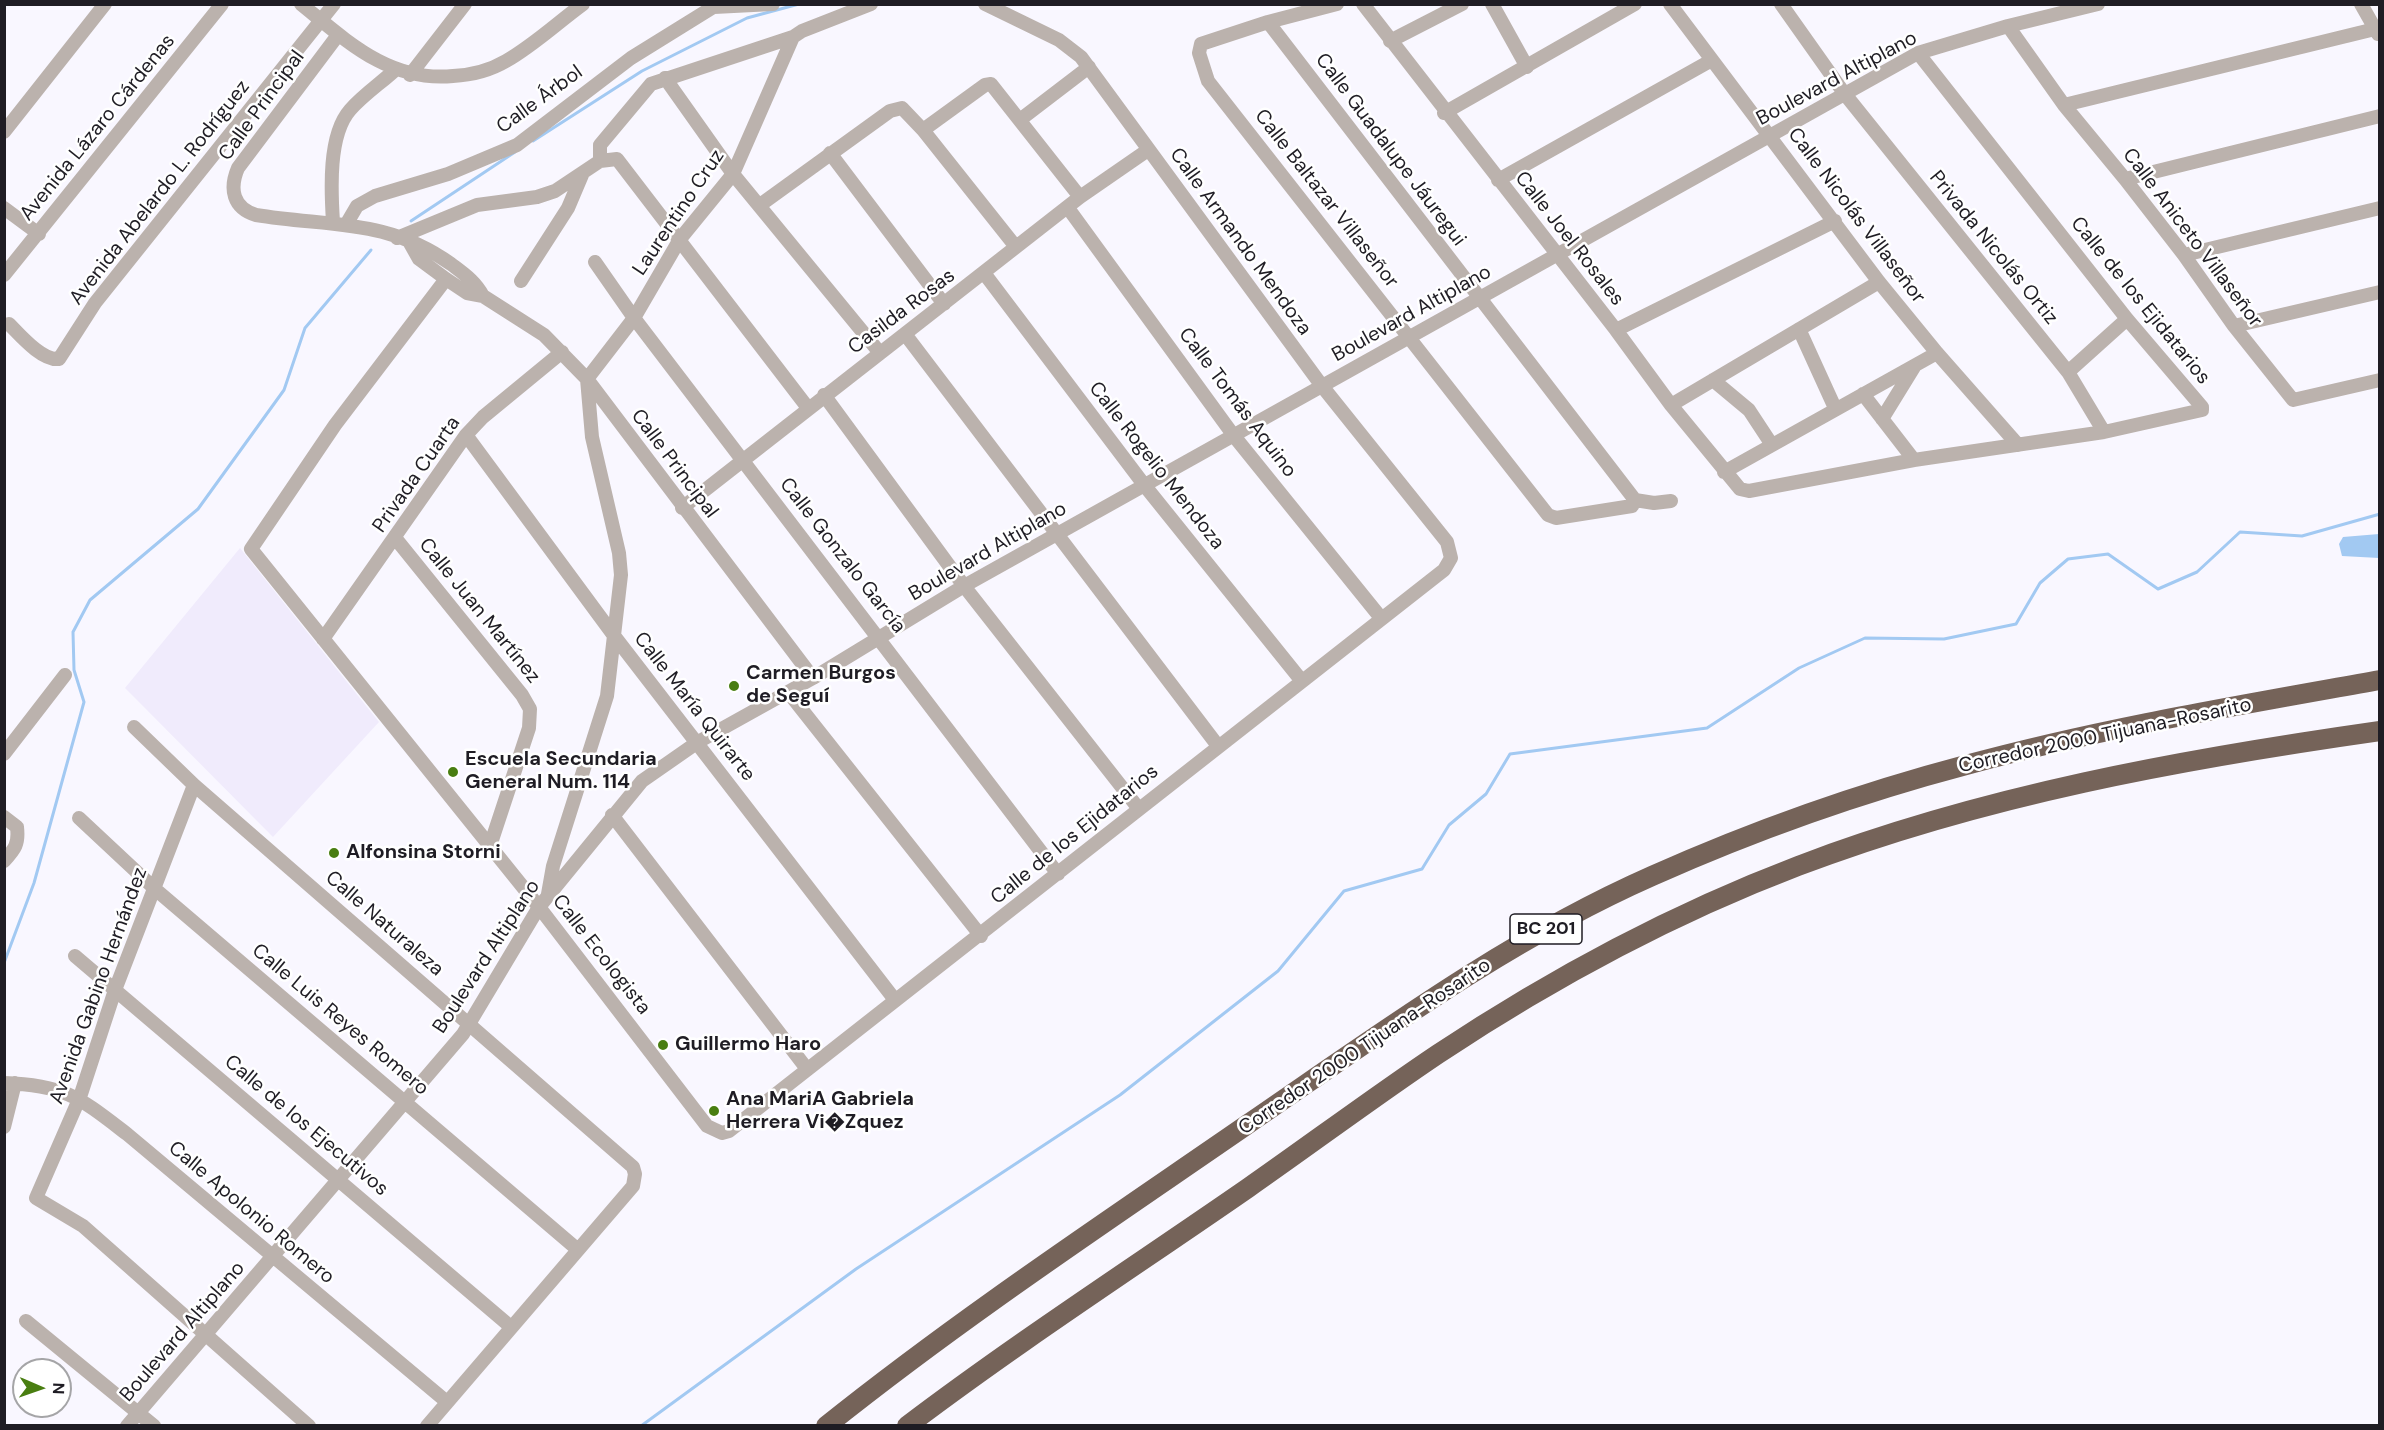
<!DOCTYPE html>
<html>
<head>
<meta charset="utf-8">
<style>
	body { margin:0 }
	#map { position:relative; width:2384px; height:1430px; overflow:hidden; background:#f9f7ff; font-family:"DM Sans",sans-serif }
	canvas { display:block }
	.frame { position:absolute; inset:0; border:6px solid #1f1d24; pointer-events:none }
	.north { position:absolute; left:12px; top:1358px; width:60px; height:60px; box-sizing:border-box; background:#fff; border:2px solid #a5a5a7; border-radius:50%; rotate:92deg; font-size:16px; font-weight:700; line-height:24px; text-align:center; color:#1f1d24 }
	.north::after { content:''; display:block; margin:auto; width:21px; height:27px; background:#497e11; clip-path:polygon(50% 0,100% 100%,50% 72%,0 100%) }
</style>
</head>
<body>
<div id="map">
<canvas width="2384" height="1430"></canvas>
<div class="frame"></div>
<div class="north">N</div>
</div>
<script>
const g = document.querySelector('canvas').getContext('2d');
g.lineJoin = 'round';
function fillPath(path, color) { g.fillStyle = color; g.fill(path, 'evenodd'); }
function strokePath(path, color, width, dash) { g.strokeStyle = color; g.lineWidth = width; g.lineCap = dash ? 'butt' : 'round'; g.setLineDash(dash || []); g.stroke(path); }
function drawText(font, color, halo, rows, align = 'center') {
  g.font = font + ' "DM Sans",sans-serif'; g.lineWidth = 5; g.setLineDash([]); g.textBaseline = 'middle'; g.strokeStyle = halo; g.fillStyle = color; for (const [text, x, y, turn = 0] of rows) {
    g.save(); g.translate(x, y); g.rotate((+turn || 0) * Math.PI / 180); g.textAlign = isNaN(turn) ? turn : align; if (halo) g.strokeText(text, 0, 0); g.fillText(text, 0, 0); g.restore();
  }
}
const built = new Path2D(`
	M 240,548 L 379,722 L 273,837 L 125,688 Z`);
const water = new Path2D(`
	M 2379,534 L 2379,558 L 2342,556 L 2339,544 L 2343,537 Z`);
const stream = new Path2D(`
	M 533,141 L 642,71 L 747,18 L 799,4
	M 411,221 L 515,152
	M 4,963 L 34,883 L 84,702 L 74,670 L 73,632 L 90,600 L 198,509 L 284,390 L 305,328 L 371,250
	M 641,1426 L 856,1269 L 1120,1095 L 1278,971 L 1344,891 L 1422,869 L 1449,825 L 1486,794 L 1510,754 L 1707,728 L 1799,668 L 1865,638 L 1944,639 L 2016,624 L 2040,583 L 2068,559 L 2108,554 L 2158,589 L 2197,572 L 2240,532 L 2302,536 L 2380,514`);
const minor = new Path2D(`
	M 301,4 C 348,42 389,82 453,76 C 473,75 489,71 506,61 C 534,45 557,23 583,4
	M 1337,4 L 1268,22 L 1201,44 L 1199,53 L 1208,81 L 1548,515 L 1556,518 L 1632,506 L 1635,500
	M 1363,4 L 1616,330 L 1671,405 L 1740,489 L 1749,491 L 1914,460 L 2104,432 L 2202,410 L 2202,407 L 2127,319 L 1918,53
	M 1492,4 L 1527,67
	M 1670,4 L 1879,282 L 1937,353 L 2018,445
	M 1781,4 L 1844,93 L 2068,372 L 2104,432
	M 2361,4 L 2378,34
	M 714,7 L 773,4
	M 1268,22 L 1635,500
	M 2008,26 L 2064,105 L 2125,179 L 2184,255 L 2234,326 L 2293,400 L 2380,380
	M 338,35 L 238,168 C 229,189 233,208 256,215 C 329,227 387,218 451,264 C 464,274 475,281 483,296
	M 1390,41 L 1462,4
	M 410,75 L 465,4
	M 665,78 L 733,174 L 880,353
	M 2064,105 L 2375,29
	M 1444,113 L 1635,4
	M 1021,119 L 1089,67
	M 923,130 L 985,85 L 991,84 L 1080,197
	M 4,132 L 105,4
	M 830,153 L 944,304
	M 600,161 L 600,145 L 651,84 L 793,37
	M 2125,179 L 2380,116
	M 1498,180 L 1712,60
	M 760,205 L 890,111 L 902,108 L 923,130 L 1016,247
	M 4,208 L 39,234
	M 1068,208 L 1234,436 L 1381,618
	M 333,222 C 331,191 328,135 350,110 C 363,95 381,83 395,70
	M 347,223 L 357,206 L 375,196 L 448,174 L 517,145 L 631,58 L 718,4
	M 397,238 L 477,205 L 537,197 L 555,191 L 600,161 L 617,159 L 808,408
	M 410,243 L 419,259 L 446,279 L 467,293 L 483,296 L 544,335 L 587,379 L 813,678
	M 2184,255 L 2380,208
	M 595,262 L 634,318 L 1058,874
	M 984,273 L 1145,486 L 1301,680
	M 4,275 L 222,4
	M 446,279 L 335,425 L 251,549 L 539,907 L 707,1126 L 722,1133 L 729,1131 L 1444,570 L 1451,558 L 1447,542 L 1322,386 L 1081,57 L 1059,40 L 985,4
	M 521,281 L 568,208 L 582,175
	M 9,324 C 20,335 42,361 59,359 L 95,303 L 334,4
	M 2234,326 L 2380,292
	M 1799,329 L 1835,408
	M 1616,330 L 1835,221
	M 905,334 L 1218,746
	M 2068,372 L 2127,319
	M 1713,380 L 1749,410 L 1772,445
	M 1863,394 L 1914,460
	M 824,395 L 964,586 L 1139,809
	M 1671,405 L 1879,282
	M 1882,419 L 1914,367
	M 466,435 L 615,637 L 895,1000
	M 1724,472 L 1937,353
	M 1635,500 L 1654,503 L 1671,501
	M 682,508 L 1080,197 L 1148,150
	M 396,539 L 522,695 L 530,709 L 529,728 L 490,846
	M 323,639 L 466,435 L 483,417 L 562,352
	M 788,692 L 981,936
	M 134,727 L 194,785 L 633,1167 L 635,1174 L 633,1186 L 427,1426
	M 4,754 L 65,675
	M 194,785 L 115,990 L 80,1097 L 36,1198 L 83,1226 L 309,1426
	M 612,815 L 807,1069
	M 4,817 L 17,827 C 19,844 15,849 4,861
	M 79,818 L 155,889 L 577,1249
	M 548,894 L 553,866 L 607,696 L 621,575 L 619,553 L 592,437 L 587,379 L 634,318 L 680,239 L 733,174 L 793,37 L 802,31 L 871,4
	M 75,956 L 511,1327
	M 4,1083 C 66,1085 80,1098 127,1134 L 447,1402
	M 4,1127 L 15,1083
	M 26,1321 L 154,1426
	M 127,1426 L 463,1034 L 539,907 L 642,781 L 698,742 L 813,678 L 964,586 L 1918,53 L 2008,26 L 2098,4`);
const highway = new Path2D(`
	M 826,1426 C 961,1318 1106,1222 1248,1124 C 1378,1035 1507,940 1652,876 C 1753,831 1860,793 1966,765 C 2102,728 2241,705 2380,680
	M 907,1426 C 1018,1342 1134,1267 1248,1188 C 1311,1144 1374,1097 1438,1054 C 1551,979 1672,914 1798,866 C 1984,795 2183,759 2380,731`);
const markers = [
	[734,686,6,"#497e11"],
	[453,772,6,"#497e11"],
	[334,853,6,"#497e11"],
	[663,1045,6,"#497e11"],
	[714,1111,6,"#497e11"]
];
const shields = [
	[1546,929,72]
];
const shieldNames = [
	["BC 201",1546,929]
];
const streetNames = [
	["Boulevard Altiplano",1837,79,-28],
	["Calle Árbol",540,100,-36],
	["Calle Principal",262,106,-54],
	["Avenida Lázaro Cárdenas",98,128,-51],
	["Calle Guadalupe Jáuregui",1390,150,53],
	["Avenida Abelardo L. Rodríguez",160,193,-52],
	["Calle Baltazar Villaseñor",1326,199,52],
	["Laurentino Cruz",679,213,-56],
	["Calle Nicolás Villaseñor",1856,216,53],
	["Calle Aniceto Villaseñor",2192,238,53],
	["Calle Joel Rosales",1569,239,52],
	["Calle Armando Mendoza",1240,242,54],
	["Privada Nicolás Ortiz",1993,248,51],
	["Calle de los Ejidatarios",2140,301,51],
	["Casilda Rosas",902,312,-37],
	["Boulevard Altiplano",1412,314,-29],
	["Calle Tomás Aquino",1237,403,53],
	["Calle Principal",674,464,53],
	["Calle Rogelio Mendoza",1156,466,52],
	["Privada Cuarta",417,475,-55],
	["Boulevard Altiplano",988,552,-30],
	["Calle Gonzalo García",842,556,52],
	["Calle Juan Martínez",479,611,51],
	["Calle María Quirarte",694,707,52],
	["Corredor 2000 Tijuana-Rosarito",2105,736,-12],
	["Calle de los Ejidatarios",1075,835,-39],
	["Calle Naturaleza",384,924,41],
	["Calle Ecologista",601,955,52],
	["Boulevard Altiplano",487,957,-57],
	["Avenida Gabino Hernández",99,986,-70],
	["Calle Luis Reyes Romero",340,1020,40],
	["Corredor 2000 Tijuana-Rosarito",1365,1047,-34],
	["Calle de los Ejecutivos",306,1126,40],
	["Calle Apolonio Romero",251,1213,40],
	["Boulevard Altiplano",183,1332,-49]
];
const poiNames = [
	["Carmen Burgos",746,674],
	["de Seguí",746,697],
	["Escuela Secundaria",465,760],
	["General Num. 114",465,783],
	["Alfonsina Storni",346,853],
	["Guillermo Haro",675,1045],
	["Ana MariA Gabriela",726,1100],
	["Herrera Vi�Zquez",726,1123]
];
fillPath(built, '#f0ebfc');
fillPath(water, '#a2c9f2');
strokePath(stream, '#a2c9f2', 3);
strokePath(minor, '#bbb2ad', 14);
strokePath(highway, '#756359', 20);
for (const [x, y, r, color] of markers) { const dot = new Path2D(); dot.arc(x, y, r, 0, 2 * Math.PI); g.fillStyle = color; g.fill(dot); strokePath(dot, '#fff', 2); }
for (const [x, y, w] of shields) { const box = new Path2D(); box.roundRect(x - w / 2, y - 15, w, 30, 4.5); g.fillStyle = '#fff'; g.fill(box); strokePath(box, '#1f1d24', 1.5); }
drawText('bold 18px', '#1f1d24', null, shieldNames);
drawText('20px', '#1f1d24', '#fff', streetNames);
drawText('bold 20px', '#1f1d24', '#fff', poiNames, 'left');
</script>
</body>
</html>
